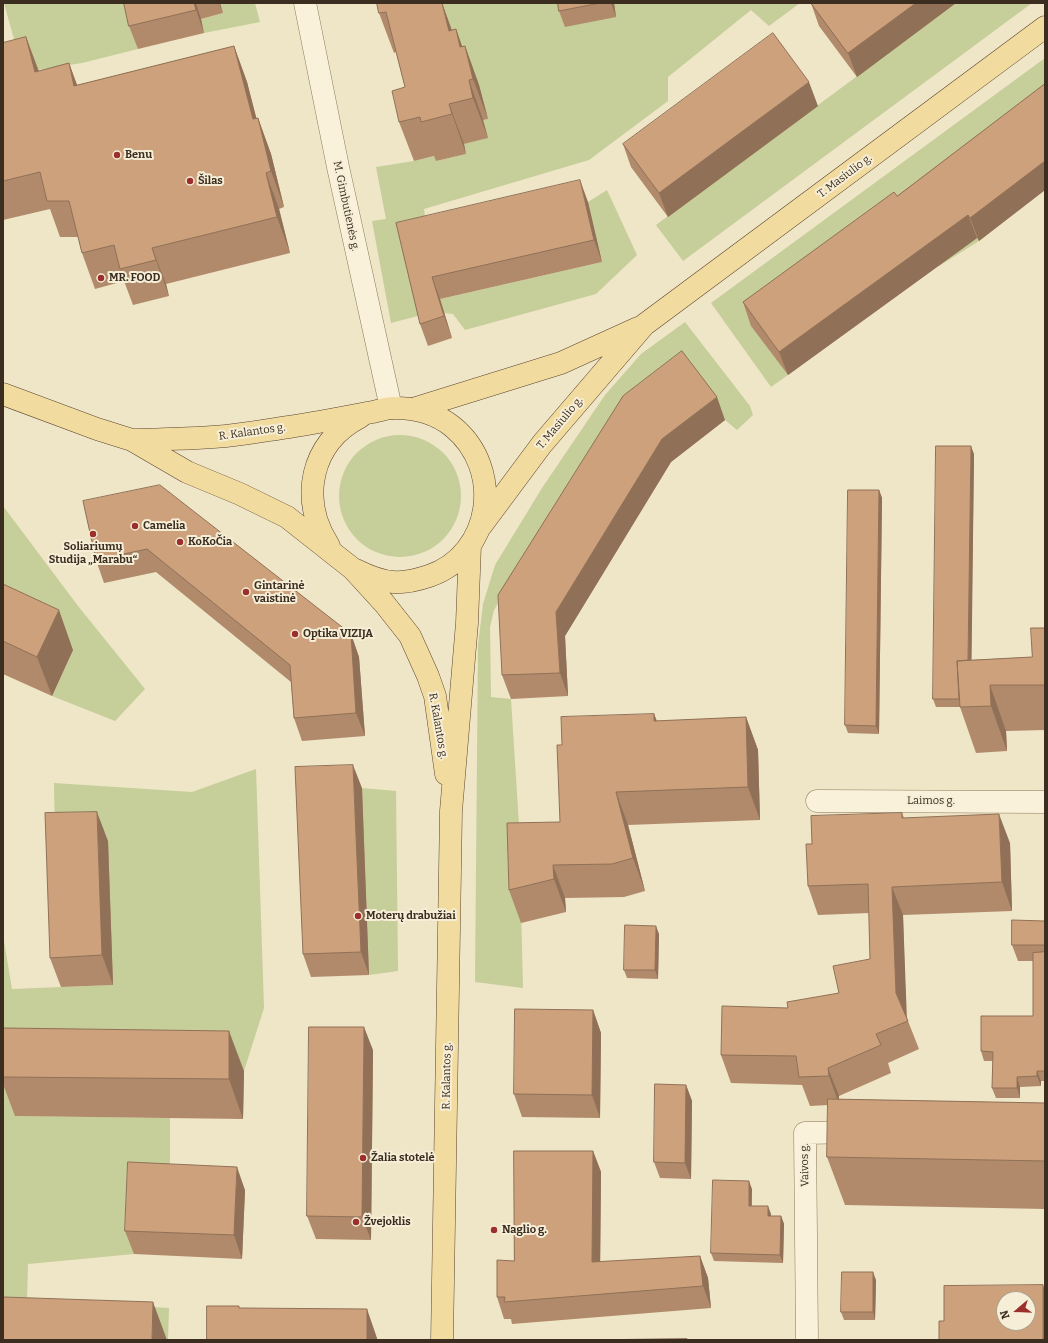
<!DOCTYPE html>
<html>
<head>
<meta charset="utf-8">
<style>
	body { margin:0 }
	#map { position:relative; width:1048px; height:1343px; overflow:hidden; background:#efe5c7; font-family:Bitter,serif }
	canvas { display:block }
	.frame { position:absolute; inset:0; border:4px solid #3b2e20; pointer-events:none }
	.north { position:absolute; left:996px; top:1291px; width:40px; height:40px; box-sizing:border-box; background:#f6eed7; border:1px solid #aba18e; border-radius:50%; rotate:251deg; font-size:11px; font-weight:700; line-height:16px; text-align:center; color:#3b2e20 }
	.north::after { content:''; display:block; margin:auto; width:14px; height:18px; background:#9b2f2b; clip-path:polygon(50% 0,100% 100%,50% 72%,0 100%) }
</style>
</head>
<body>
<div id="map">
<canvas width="1048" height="1343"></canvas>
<div class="frame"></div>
<div class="north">N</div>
</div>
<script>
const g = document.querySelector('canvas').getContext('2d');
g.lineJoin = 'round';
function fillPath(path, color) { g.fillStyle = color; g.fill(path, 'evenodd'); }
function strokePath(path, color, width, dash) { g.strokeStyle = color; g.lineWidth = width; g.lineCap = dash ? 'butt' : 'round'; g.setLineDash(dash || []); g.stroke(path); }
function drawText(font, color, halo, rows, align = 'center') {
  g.font = font + ' Bitter,serif'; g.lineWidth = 4; g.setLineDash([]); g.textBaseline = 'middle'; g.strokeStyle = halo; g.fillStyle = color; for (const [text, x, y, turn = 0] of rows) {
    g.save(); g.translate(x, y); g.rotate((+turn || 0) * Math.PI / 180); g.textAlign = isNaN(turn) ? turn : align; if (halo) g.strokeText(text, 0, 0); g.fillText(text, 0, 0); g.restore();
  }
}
const green = new Path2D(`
	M 4,3 L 126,3 L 138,49 L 82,63 L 23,72 Z
	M 220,3 L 255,3 L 260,22 L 204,33 L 201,19 L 223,13 Z
	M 438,3 L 800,3 L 769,26 L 751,10 L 668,77 L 668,101 L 589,160 L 424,209 L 428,239 L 418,304 L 602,262 L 588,202 L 607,190 L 637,255 L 596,294 L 465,330 L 453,314 L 433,312 L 391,323 L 372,221 L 386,219 L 376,167 L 414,161 L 435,156 L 436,161 L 466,154 L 464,144 L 487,138 L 483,120 L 488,119 Z
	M 956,3 L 1032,3 L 683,261 L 656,225 Z
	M 1045,58 L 1045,113 L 942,192 L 979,241 L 939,266 L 903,216 L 751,325 L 788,375 L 771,387 L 711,303 Z
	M 685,322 L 750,406 L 753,415 L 737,430 L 725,420 L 521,565 L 494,610 L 490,627 L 491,697 L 511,699 L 519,825 L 523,988 L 475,982 L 478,645 L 483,604 L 495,565 L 542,488 L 605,395 L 641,354 Z
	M339 496a61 61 0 1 1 122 0a61 61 0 1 1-122 0Z
	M 3,506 L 78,606 L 145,689 L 115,721 L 52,696 L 73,650 L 3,617 Z
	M 256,769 L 264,1008 L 244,1071 L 15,1116 L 170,1118 L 170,1187 L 137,1186 L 134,1254 L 28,1264 L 27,1300 L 169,1308 L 168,1340 L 121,1340 L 3,1336 L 3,935 L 12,989 L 113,985 L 55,843 L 54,783 L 192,792 Z
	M 362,788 L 396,791 L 398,971 L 369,975 Z`);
const minor = new Path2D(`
	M 305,3 L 338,167 L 391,408
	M 817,801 L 1045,802
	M 807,1340 L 805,1133 L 858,1132`);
const primary = new Path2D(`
	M 3,394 L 97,429 L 132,440 L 187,472 L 240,494 L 287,517 L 353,569 L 384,603 L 410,636 L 428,676 L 435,696 L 446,774
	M 413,409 L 561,363 L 638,328
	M 133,440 C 164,439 195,439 226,436 C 247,434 268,430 289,427 C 315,423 341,418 367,413 C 375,412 385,408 394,408 C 415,408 436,413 453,427 C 504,469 493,554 429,576 C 417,580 405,583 393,582 C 379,581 368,576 356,570
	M 481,526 L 542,444 L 644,325 L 1045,27
	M 329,546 C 299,500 310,443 360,417
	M 442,1340 L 451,811 L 467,623 L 470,545`);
const wall = new Path2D(`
	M 124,3 L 220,3 L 223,13 L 201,19 L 204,33 L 138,49 L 129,26 Z
	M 377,3 L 442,3 L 452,30 L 456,29 L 462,46 L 465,46 L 479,85 L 488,119 L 483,120 L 488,138 L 464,144 L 466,154 L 436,161 L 434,156 L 414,161 L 399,122 L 405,87 L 396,52 L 394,53 L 379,13 Z
	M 558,3 L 614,3 L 616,17 L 565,27 L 559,11 Z
	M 811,3 L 956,3 L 857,77 L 819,26 Z
	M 26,37 L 39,71 L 69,63 L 77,85 L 234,46 L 247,82 L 256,118 L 258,118 L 271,154 L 284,207 L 279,209 L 290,253 L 166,284 L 169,296 L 133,305 L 124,281 L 95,289 L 82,253 L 78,237 L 60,237 L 50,209 L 3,220 L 3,43 Z
	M 1045,84 L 1045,190 L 979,241 L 977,238 L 788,375 L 751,326 L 743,302 L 897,196 Z
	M 818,106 L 668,217 L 631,167 L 623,144 Z
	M 588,202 L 602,262 L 440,299 L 452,338 L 428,346 L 420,324 L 396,223 Z
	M 623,396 L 725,420 L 671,462 L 565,636 L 568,696 L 511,699 L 502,675 Z
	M 974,454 L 971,660 L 1032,657 L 1045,628 L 1045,730 L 1006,731 L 1007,751 L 976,753 L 960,707 L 936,707 L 933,699 Z
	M 879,490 L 882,498 L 879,734 L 848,733 L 845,725 Z
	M 83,501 L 351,634 L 359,657 L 365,736 L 302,741 L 294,718 L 291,682 L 156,572 L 104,583 L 96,560 Z
	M 3,584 L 73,650 L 52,696 L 3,674 Z
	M 654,714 L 657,721 L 746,717 L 758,750 L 760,820 L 628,825 L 645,891 L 624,897 L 565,898 L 566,912 L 521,923 L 509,890 L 560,822 L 562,745 Z
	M 362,788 L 369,975 L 311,977 L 303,954 Z
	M 902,813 L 904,818 L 1010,843 L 1012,911 L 903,915 L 906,1016 L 919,1049 L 888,1063 L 891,1073 L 839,1096 L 839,1099 L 1045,1103 L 1045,1209 L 845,1205 L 827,1157 L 828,1105 L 810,1106 L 802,1085 L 731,1083 L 721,1055 L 788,1008 L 839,993 L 870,959 L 869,913 L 818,915 L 808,886 L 812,844 Z
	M 108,841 L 113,985 L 61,987 L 50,958 Z
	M 1045,921 L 1045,1081 L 1041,1081 L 1041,1086 L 1020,1087 L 1020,1098 L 996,1098 L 992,1088 L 993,1061 L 984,1061 L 981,1051 L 1033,1016 L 1033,961 L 1018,961 L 1012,945 Z
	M 659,934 L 658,979 L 627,978 L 624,970 Z
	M 593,1010 L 601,1033 L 600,1118 L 522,1117 L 514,1094 Z
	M 3,1028 L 244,1071 L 243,1119 L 15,1116 L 3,1084 Z
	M 373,1050 L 371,1240 L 316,1239 L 307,1216 Z
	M 686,1085 L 692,1101 L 691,1179 L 660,1178 L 654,1162 Z
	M 593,1151 L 601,1172 L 600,1262 L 700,1256 L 708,1278 L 711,1308 L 512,1324 L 511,1319 L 504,1319 L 497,1297 L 514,1261 Z
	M 752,1189 L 752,1206 L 771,1214 L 771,1216 L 781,1216 L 784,1224 L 783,1263 L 714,1261 L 711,1253 Z
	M 245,1190 L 242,1259 L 134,1254 L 125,1231 Z
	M 876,1280 L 875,1320 L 844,1320 L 841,1312 Z`);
const shadedWall = new Path2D(`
	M 194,3 L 196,3 L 201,19 L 204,33 L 196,10 Z
	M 219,3 L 220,3 L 223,13 Z
	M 438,3 L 442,3 L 455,40 L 463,70 Z
	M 611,3 L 614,3 L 616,17 Z
	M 916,3 L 956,3 L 857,77 L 848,53 Z
	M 456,29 L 470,69 L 460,47 Z
	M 26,37 L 39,73 L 35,72 Z
	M 234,46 L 247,82 L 266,155 L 253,119 Z
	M 465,46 L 479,85 L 488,119 L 473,79 Z
	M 69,63 L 82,99 L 74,86 Z
	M 469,80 L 483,120 L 488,138 L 473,98 Z
	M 809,82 L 818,106 L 668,217 L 659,193 Z
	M 449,104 L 464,144 L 466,154 L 452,114 Z
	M 258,118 L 271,154 L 284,207 L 271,171 Z
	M 1045,161 L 1045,190 L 979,241 L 970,218 Z
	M 266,173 L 279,209 L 290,253 L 277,217 Z
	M 580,180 L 588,202 L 602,262 L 594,240 Z
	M 968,215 L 977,238 L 788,375 L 779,352 Z
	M 152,248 L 166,284 L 169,296 L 156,260 Z
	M 432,277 L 440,299 L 452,338 L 444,316 Z
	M 717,397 L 725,420 L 671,462 L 565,636 L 568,696 L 560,673 L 556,612 L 662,439 Z
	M 971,446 L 974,454 L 971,707 L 968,699 Z
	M 879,490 L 882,498 L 879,734 L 876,726 Z
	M 59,610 L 73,650 L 52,696 L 37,657 Z
	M 351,634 L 359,657 L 365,736 L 356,713 Z
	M 990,685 L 1006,731 L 1007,751 L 991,706 Z
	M 654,714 L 666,747 L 654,721 Z
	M 746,717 L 758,750 L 760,820 L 748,787 Z
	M 353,765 L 362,788 L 369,975 L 361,952 Z
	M 616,792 L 628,825 L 645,891 L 633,858 Z
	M 97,812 L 108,841 L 113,985 L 102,955 Z
	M 999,814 L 1010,843 L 1012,911 L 1002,882 Z
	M 553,865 L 565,898 L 566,912 L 554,879 Z
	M 892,887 L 903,915 L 907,1021 L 896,993 Z
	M 656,926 L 659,934 L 658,979 L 655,970 Z
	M 593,1010 L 601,1033 L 600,1118 L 592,1095 Z
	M 364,1027 L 373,1050 L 371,1240 L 362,1217 Z
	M 229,1031 L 244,1071 L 243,1119 L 229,1079 Z
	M 828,1068 L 839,1096 L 839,1104 L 829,1076 Z
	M 1037,1071 L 1041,1081 L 1041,1086 L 1037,1076 Z
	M 1017,1077 L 1020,1087 L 1020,1098 L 1017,1088 Z
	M 686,1085 L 692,1101 L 691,1179 L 685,1163 Z
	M 593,1151 L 601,1172 L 600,1284 L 592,1262 Z
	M 237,1167 L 245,1190 L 242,1259 L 234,1235 Z
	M 749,1181 L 752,1189 L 751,1214 L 749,1206 Z
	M 768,1206 L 771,1214 L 771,1224 L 768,1216 Z
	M 781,1216 L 784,1224 L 783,1263 L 780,1255 Z
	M 700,1256 L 708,1278 L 711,1308 L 703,1286 Z
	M 873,1272 L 876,1280 L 875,1320 L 873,1312 Z
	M 1043,1285 L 1045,1291 L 1045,1340 L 1043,1340 Z
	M 153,1302 L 167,1340 L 152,1340 Z
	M 367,1309 L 377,1338 L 377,1340 L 367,1340 Z`);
const building = new Path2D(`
	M 124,3 L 194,3 L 196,10 L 129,26 Z
	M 377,3 L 442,3 L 449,31 L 456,29 L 460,47 L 465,46 L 473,79 L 469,80 L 473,98 L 449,104 L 452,114 L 421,122 L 420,117 L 399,122 L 392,91 L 405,87 L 386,12 L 379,13 Z
	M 558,3 L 600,3 L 559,11 Z
	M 811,3 L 916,3 L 848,53 Z
	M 773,33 L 809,82 L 659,193 L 623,144 Z
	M 26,37 L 35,72 L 69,63 L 74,86 L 234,46 L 253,119 L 258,118 L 271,171 L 266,173 L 277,217 L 152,248 L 156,260 L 120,269 L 114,245 L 82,253 L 69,201 L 47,201 L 40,172 L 3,181 L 3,43 Z
	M 1045,84 L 1045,161 L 970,218 L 968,215 L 779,352 L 743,302 L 894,192 L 897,196 Z
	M 580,180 L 594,240 L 432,277 L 444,316 L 420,324 L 396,223 Z
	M 682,351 L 717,397 L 662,439 L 556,612 L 560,673 L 502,675 L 498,595 L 623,396 Z
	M 936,446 L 971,446 L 968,660 L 957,661 L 959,699 L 933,699 Z
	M 160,485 L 351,634 L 356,713 L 294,718 L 290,665 L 147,549 L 96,560 L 83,501 Z
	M 848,490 L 879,490 L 876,726 L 845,725 Z
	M 3,584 L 59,610 L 37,657 L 3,641 Z
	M 1031,628 L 1045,628 L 1045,685 L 990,685 L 991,706 L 960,707 L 957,661 L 1032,657 Z
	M 654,714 L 654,721 L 746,717 L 748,787 L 616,792 L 633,858 L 612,864 L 553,865 L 554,879 L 509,890 L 507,823 L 560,822 L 557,745 L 562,745 L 561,717 Z
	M 353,765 L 361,952 L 303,954 L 295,767 Z
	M 97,812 L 102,955 L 50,958 L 45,813 Z
	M 902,813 L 902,818 L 999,814 L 1002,882 L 892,887 L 896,993 L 908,1021 L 876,1034 L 881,1045 L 828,1068 L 829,1076 L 799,1077 L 796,1056 L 721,1055 L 722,1006 L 788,1008 L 787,1002 L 839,993 L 833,966 L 870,959 L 868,884 L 808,886 L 806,844 L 812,844 L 811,816 Z
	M 1012,920 L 1045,921 L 1045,945 L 1012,945 Z
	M 625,925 L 656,926 L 655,970 L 624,970 Z
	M 1045,952 L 1045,1071 L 1037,1071 L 1037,1076 L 1017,1077 L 1017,1088 L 992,1088 L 993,1052 L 981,1051 L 981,1016 L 1033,1016 L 1033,953 Z
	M 515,1009 L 593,1010 L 592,1095 L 514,1094 Z
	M 309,1027 L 364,1027 L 362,1217 L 307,1216 Z
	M 3,1028 L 229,1031 L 229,1079 L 3,1077 Z
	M 655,1084 L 686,1085 L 685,1163 L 654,1162 Z
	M 828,1099 L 1045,1103 L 1045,1161 L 827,1157 Z
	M 514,1151 L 593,1151 L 592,1262 L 700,1256 L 703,1286 L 504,1302 L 505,1297 L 497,1297 L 497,1260 L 514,1261 Z
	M 128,1162 L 237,1167 L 234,1235 L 125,1231 Z
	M 713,1180 L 749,1181 L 749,1206 L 768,1206 L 768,1216 L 781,1216 L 780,1255 L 711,1253 Z
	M 842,1272 L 873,1272 L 873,1312 L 841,1312 Z
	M 1043,1285 L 1043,1340 L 939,1340 L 939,1321 L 944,1321 L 944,1286 ZM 1004,1299 L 1028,1299 L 1028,1323 L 1004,1323 Z
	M 3,1297 L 153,1302 L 152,1340 L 3,1340 Z
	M 207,1306 L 239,1306 L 239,1308 L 367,1309 L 367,1340 L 207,1340 Z
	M 687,1339 L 687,1340 L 589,1340 Z`);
const markers = [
	[117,155,4,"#9b2f2b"],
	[190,181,4,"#9b2f2b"],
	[101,278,4,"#9b2f2b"],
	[135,526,4,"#9b2f2b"],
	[93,534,4,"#9b2f2b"],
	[180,542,4,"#9b2f2b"],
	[246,592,4,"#9b2f2b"],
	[295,634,4,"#9b2f2b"],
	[358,916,4,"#9b2f2b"],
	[363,1158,4,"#9b2f2b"],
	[356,1222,4,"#9b2f2b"],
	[494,1230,4,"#9b2f2b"]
];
const poiNames = [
	["Benu",125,155],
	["Šilas",198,181],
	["MR. FOOD",109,278],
	["Camelia",143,526],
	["KoKoČia",188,542],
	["Soliariumų",93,547,"center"],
	["Studija „Marabu“",93,560,"center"],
	["Gintarinė",254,586],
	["vaistinė",254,599],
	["Optika VIZIJA",303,634],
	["Moterų drabužiai",366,916],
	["Žalia stotelė",371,1158],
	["Žvejoklis",364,1222],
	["Naglio g.",502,1230]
];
const streetNames = [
	["T. Masiulio g.",845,176,-37],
	["M. Gimbutienės g.",346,206,78],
	["T. Masiulio g.",560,423,-50],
	["R. Kalantos g.",252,432,-8],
	["R. Kalantos g.",438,726,80],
	["Laimos g.",931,801],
	["R. Kalantos g.",447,1076,-89],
	["Vaivos g.",805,1165,-91]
];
fillPath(green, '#c6ce9a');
strokePath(minor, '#8b775c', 23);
strokePath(primary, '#594530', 23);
strokePath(minor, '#f9f1da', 22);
strokePath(primary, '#f2db9f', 22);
fillPath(wall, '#b08a6b');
fillPath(shadedWall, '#907157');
fillPath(building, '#cda17c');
strokePath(building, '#907157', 1);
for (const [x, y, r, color] of markers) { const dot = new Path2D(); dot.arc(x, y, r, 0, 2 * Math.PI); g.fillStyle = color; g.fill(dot); strokePath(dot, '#f6eed7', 1.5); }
drawText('bold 11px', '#3b2e20', '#f6eed7', poiNames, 'left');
drawText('11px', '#3b2e20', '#f6eed7', streetNames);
</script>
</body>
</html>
